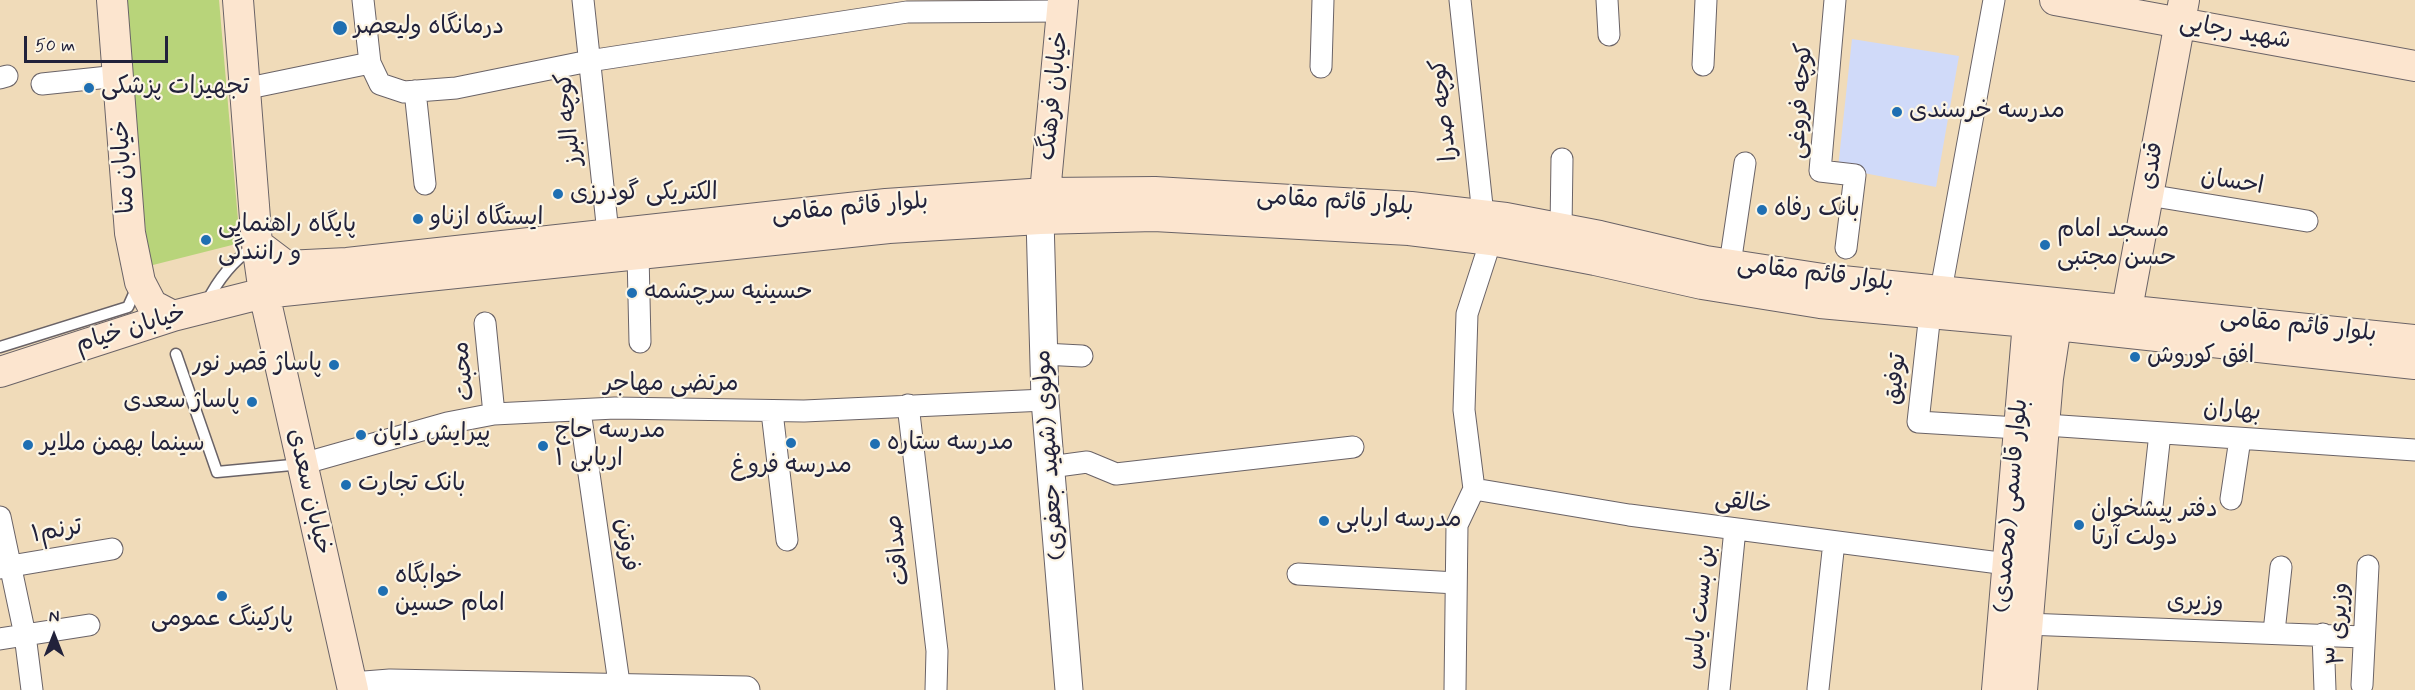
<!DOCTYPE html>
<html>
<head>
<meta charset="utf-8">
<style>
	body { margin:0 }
	#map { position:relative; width:2415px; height:690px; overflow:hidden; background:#f0dbb9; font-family:Mynerve,sans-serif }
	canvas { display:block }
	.north { position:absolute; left:24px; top:606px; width:60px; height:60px; -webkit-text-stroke:4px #fcf5e5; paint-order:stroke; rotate:0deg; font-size:16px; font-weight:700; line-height:24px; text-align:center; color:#22223b }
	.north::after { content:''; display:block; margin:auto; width:21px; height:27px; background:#22223b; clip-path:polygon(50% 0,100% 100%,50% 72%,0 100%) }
	.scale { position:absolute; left:24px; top:36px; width:144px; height:27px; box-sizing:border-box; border:3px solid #22223b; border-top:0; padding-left:8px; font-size:18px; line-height:21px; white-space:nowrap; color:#22223b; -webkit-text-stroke:4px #fcf5e5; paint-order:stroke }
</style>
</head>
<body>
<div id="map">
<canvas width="2415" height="690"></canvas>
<div class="north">N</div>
<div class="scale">50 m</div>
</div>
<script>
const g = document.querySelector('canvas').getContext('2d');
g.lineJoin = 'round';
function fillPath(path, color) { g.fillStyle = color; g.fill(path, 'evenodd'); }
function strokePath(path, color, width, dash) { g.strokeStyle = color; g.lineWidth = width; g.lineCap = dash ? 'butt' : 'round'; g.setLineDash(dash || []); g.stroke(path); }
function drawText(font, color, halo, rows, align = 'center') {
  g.font = font + ' Mynerve,"Playpen Sans Arabic",sans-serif'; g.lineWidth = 4.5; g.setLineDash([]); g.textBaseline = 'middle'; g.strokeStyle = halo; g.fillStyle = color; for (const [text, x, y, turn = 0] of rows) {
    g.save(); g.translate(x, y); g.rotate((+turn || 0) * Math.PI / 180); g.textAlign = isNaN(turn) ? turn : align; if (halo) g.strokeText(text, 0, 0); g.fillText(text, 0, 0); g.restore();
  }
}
const built = new Path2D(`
	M 1852,39 L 1959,56 L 1936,187 L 1838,168 Z`);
const green = new Path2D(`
	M 124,0 L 219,0 L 240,243 L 149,266 Z`);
const service = new Path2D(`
	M 207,302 C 218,279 233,261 254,246
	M 0,347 L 128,307 L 137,287
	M 176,354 L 217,472 L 302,464`);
const minor = new Path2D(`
	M 363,0 L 370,63 L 380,84 L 404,92 L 456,88 L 589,61 L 907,12 L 1063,11
	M 583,0 L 608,233
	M 1460,0 L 1483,215
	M 1607,0 L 1609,35
	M 1835,0 L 1820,171 L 1855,175 L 1846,248
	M 1703,65 L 1706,0
	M 1321,67 L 1323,0
	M 0,78 L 7,76
	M 42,84 L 118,76
	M 244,89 L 370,63
	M 415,91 L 425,184
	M 2148,195 L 2307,221
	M 1561,229 L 1562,159
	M 638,254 L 640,342
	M 1730,264 L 1745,163
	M 1941,290 L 1994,0
	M 1930,313 L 1918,422 L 2018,428
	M 485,323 L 494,414
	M 1043,354 L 1082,356
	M 908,405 L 937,651 L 936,690
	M 580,411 L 620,690
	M 772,412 L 787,540
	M 2046,425 L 2415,450
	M 302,464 L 447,423 L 494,414 L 615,408 L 804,411 L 1045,400
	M 1050,467 L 1087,462 L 1116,474 L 1353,447
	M 1474,489 L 1629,515 L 2007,564
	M 2231,499 L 2240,439
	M 2152,506 L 2160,433
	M 0,517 L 25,635 L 32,690
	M 0,568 L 112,549
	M 1298,574 L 1456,583
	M 2026,624 L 2363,637
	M 2274,632 L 2281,567
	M 2323,634 L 2325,690
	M 0,639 L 89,625
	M 2362,685 L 2368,566
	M 1818,689 L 1834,542
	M 1455,690 L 1457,525 L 1474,489 L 1464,410 L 1467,314 L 1491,240
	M 1719,690 L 1735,529`);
const tertiary = new Path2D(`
	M 1040,219 L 1045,400 L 1069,690
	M 352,686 L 390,683 L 746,690`);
const secondary = new Path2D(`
	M 112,0 L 130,233 L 140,282 L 152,305 L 173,316
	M 238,0 L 257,244 L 264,293 L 353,690
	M 2055,0 L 2415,66
	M 1045,193 L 1063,0
	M 257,244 L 286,266 L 347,263 L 886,204 L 1045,193 L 1155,192 L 1411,207 L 1506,218 L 1600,236 L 1706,261 L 1823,279 L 2415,340
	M 2127,309 L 2184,0
	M 0,372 L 173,316 L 264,293 L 889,228 L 1040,219 L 1154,216 L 1409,230 L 1491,240 L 1595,260 L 1702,284 L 1820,303 L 2028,322 L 2415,364
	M 1997,690 L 2028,322
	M 2022,690 L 2048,378 L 2056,325`);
const markers = [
	[340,28,8,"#1f6fb2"],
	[89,88,6,"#1f6fb2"],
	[1897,112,6,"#1f6fb2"],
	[558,194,6,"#1f6fb2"],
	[1762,210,6,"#1f6fb2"],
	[418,219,6,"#1f6fb2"],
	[206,240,6,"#1f6fb2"],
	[2045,245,6,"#1f6fb2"],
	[632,293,6,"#1f6fb2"],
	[2135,357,6,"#1f6fb2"],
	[334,365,6,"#1f6fb2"],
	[252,402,6,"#1f6fb2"],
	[361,435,6,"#1f6fb2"],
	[791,443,6,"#1f6fb2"],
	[875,444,6,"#1f6fb2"],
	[28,445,6,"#1f6fb2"],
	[543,446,6,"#1f6fb2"],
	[346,485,6,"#1f6fb2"],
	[1324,521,6,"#1f6fb2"],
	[2079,525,6,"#1f6fb2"],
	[383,591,6,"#1f6fb2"],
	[222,596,6,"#1f6fb2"]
];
const poiNames = [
	["درمانگاه ولیعصر",354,28],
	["تجهیزات پزشکی",101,88],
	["مدرسه خرسندی",1909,112],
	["الکتریکی گودرزی",570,194],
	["بانک رفاه",1774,210],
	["ایستگاه ازناو",430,219],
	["پایگاه راهنمایی",218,226],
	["و رانندگی",218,254],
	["مسجد امام",2057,231],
	["حسن مجتبی",2057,259],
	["حسینیه سرچشمه",644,293],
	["افق کوروش",2147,357],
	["پاساژ قصر نور",322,365,"right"],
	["پاساژ سعدی",240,402,"right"],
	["مدرسه حاج",555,432],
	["اربابی ۱",555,460],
	["پیرایش دایان",373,435],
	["مدرسه ستاره",887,444],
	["سینما بهمن ملایر",40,445],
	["مدرسه فروغ",791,467,"center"],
	["بانک تجارت",358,485],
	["دفتر پیشخوان",2091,511],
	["دولت آرتا",2091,539],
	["مدرسه اربابی",1336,521],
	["خوابگاه",395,577],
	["امام حسین",395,605],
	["پارکینگ عمومی",222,620,"center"]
];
const streetNames = [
	["شهید رجایی",2235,33,10],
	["خیابان فرهنگ",1055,96,-84],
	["کوچه فروغی",1802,101,-86],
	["کوچه صدرا",1445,110,-96],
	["کوچه البرز",570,119,-96],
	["قندی",2153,166,-80],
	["خیابان منا",125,167,-94],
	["احسان",2232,183,9],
	["بلوار قائم مقامی",1335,203,4],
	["بلوار قائم مقامی",850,209,-5],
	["بلوار قائم مقامی",1815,275,7],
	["بلوار قائم مقامی",2298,327,6],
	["خیابان خیام",131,330,-17],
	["محبت",465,371,-96],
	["توفیق",1897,379,-84],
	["مرتضی مهاجر",671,385],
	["بهاران",2232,412,4],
	["مولوی (شهید جعفری)",1051,455,-94],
	["خیابان سعدی",308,492,77],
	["خالقی",1743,504,7],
	["بلوار قاسمی (محمدی)",2012,506,-85],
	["ترنم۱",57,532,-10],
	["فروتن",625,545,82],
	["صداقت",899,550,-97],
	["وزیری",2195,604,2],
	["بن بست یاس",1702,607,-84],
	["وزیری ۳",2340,624,-87]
];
fillPath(built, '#d0daf9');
fillPath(green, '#b8d47a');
strokePath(service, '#6a6367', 13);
strokePath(minor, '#6a6367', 23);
strokePath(tertiary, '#6a6367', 29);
strokePath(secondary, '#6a6367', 32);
strokePath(service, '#fff', 10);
strokePath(minor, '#fff', 21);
strokePath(tertiary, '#fff', 27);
strokePath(secondary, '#fce5cf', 30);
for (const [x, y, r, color] of markers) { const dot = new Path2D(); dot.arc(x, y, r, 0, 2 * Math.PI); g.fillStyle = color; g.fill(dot); strokePath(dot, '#fcf5e5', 2); }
drawText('24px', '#22223b', '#fcf5e5', poiNames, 'left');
drawText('24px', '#22223b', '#fcf5e5', streetNames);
</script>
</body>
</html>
